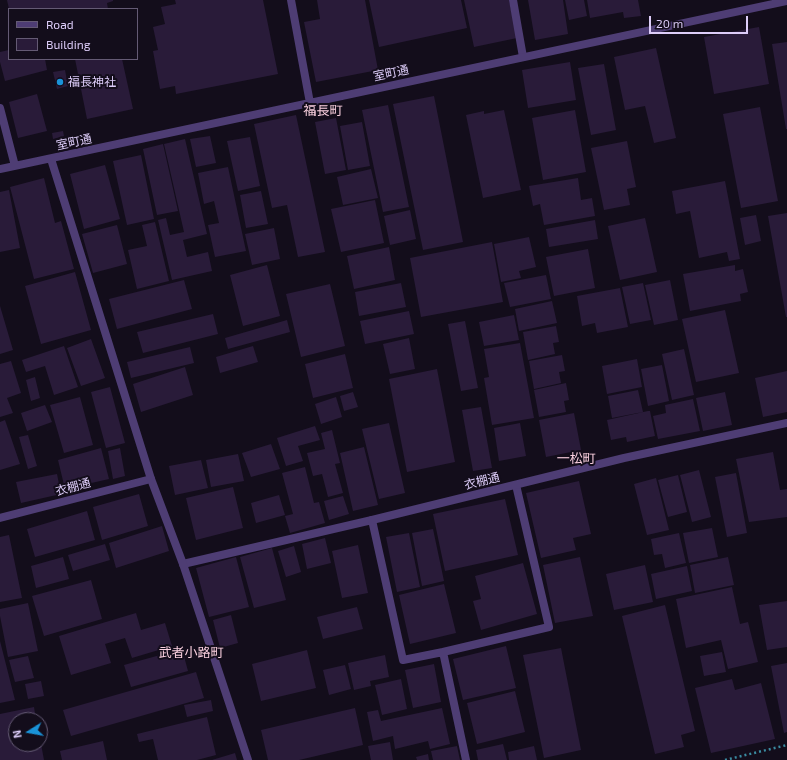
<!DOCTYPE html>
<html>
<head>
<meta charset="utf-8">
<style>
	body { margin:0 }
	#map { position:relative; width:787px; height:760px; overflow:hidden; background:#130d1b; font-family:"Exo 2",sans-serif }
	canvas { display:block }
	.legend { position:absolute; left:8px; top:8px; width:130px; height:52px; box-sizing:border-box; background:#130d1b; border:1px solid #645a74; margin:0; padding:5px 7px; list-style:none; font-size:12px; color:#ddcdf9 }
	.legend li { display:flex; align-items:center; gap:8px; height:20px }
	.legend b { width:20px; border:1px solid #645a74 }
	.north { position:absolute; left:8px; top:712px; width:40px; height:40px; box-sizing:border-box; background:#130d1b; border:1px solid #645a74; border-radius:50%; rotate:259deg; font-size:11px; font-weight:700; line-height:16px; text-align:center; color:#ddcdf9 }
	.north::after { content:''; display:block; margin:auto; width:14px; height:18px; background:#1a93d8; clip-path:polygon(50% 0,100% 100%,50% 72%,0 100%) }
	.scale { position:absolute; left:649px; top:16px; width:99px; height:18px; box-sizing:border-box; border:2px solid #ddcdf9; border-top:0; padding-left:5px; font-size:12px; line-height:14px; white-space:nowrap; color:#ddcdf9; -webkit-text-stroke:3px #130d1b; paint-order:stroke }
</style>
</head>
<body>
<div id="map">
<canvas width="787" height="760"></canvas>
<ul class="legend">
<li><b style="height:5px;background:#4e3d74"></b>Road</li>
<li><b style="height:11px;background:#291b39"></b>Building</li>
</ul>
<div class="north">N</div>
<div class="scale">20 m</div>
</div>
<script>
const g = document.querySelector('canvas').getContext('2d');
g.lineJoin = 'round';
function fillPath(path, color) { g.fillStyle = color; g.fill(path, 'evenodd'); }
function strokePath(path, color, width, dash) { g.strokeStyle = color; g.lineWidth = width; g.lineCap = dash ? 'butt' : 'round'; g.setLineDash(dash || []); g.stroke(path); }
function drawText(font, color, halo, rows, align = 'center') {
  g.font = font + ' "Exo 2","Noto Sans JP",sans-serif'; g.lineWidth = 4; g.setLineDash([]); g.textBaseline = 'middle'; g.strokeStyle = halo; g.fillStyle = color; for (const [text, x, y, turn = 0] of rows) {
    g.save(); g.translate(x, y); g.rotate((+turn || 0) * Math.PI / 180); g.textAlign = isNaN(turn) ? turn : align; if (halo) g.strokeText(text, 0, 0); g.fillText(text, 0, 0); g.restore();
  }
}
const building = new Path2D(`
	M 7,0 L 113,0 L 113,1 L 107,3 L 108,9 L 9,9 Z
	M 175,0 L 263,0 L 278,74 L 176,94 L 175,86 L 160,89 L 153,51 L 158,50 L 153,27 L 165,24 L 161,7 L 176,4 Z
	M 317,0 L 365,0 L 378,70 L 316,82 L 304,22 L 320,19 Z
	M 369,0 L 461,0 L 467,28 L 379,47 Z
	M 464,0 L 509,0 L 517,38 L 474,47 Z
	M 528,0 L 563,0 L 568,34 L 535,40 Z
	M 565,0 L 584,0 L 587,16 L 569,20 Z
	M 587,0 L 638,0 L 641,16 L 624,18 L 623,12 L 590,18 Z
	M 759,27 L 769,84 L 714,94 L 704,37 Z
	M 787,42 L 787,129 L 786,129 L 772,44 Z
	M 656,48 L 676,138 L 654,143 L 645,106 L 625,110 L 614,57 Z
	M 9,50 L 9,59 L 45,59 L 47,70 L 5,81 L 0,62 L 0,52 Z
	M 75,59 L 122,59 L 133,109 L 87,119 Z
	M 570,62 L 576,100 L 528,108 L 522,70 Z
	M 604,64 L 616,130 L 591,135 L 578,68 Z
	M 65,70 L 68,86 L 57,89 L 53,72 Z
	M 37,94 L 47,131 L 18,138 L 9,102 Z
	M 434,96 L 463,242 L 423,250 L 393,104 Z
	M 388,105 L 409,207 L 383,212 L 362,110 Z
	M 760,107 L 778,201 L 741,208 L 723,114 Z
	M 504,110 L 521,190 L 483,198 L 466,115 L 484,111 L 484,114 Z
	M 575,110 L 586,172 L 543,180 L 532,118 Z
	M 296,115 L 325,252 L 298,257 L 287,205 L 272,208 L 254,124 Z
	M 336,118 L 346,170 L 325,174 L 315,122 Z
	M 362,122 L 370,166 L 348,170 L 340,126 Z
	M 63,131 L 64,136 L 53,139 L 52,133 Z
	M 210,136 L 216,163 L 196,167 L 190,139 Z
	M 250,137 L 260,186 L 238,191 L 227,141 Z
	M 185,139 L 207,234 L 183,240 L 187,257 L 208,252 L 212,271 L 172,280 L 158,220 L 166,218 L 170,235 L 184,232 L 164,144 Z
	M 627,141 L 636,187 L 627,189 L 630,205 L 604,210 L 591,148 Z
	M 163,144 L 178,211 L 157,215 L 143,149 Z
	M 141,155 L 154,219 L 127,225 L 113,161 Z
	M 105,165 L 120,219 L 84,229 L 70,174 Z
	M 228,167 L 246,251 L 215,257 L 208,225 L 219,223 L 214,201 L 204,204 L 198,173 Z
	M 371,169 L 378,198 L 343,205 L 337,177 Z
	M 44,178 L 55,223 L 61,221 L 74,269 L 34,279 L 10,187 Z
	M 578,178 L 581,200 L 592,198 L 595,216 L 544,225 L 540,204 L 533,206 L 529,186 Z
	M 725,181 L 740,259 L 729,261 L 727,252 L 699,258 L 690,211 L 676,214 L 672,191 Z
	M 9,190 L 20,248 L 0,252 L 0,192 Z
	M 261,191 L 268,224 L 246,228 L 240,195 Z
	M 375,200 L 384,243 L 341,252 L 331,209 Z
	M 410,210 L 416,239 L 390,245 L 384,216 Z
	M 787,213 L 787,317 L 786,317 L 768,216 Z
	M 756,215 L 761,241 L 745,245 L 740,218 Z
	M 645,218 L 657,272 L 620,280 L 608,226 Z
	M 595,220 L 598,239 L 549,247 L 546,229 Z
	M 155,222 L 169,281 L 137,289 L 128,250 L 147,246 L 142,225 Z
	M 117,225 L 127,264 L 93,273 L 82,234 Z
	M 274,228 L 280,259 L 252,265 L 245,234 Z
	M 529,237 L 536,267 L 519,271 L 521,278 L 501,282 L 494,244 Z
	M 492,242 L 503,302 L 421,317 L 410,258 Z
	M 389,247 L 395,280 L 354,289 L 347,256 Z
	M 588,249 L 595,288 L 554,296 L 546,257 Z
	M 267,265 L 280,316 L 243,326 L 230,275 Z
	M 735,265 L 735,271 L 743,269 L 748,292 L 740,294 L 741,301 L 690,311 L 683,274 Z
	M 75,272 L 91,330 L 41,344 L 25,286 Z
	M 546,275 L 551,299 L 510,307 L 504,283 Z
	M 184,280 L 192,309 L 117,329 L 109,299 Z
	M 670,280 L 678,320 L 654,325 L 645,285 Z
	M 401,283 L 406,307 L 359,316 L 355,292 Z
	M 643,283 L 651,320 L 630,324 L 622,287 Z
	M 330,284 L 345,346 L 301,357 L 286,294 Z
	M 620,288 L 628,327 L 597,333 L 595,323 L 582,326 L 577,296 Z
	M 552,301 L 557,323 L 519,331 L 515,309 Z
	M 0,306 L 13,350 L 0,354 Z
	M 725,310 L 739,373 L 696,382 L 682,319 Z
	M 409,311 L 414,334 L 365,344 L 360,321 Z
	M 213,314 L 218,334 L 143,353 L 137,332 Z
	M 514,315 L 519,340 L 484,346 L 479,322 Z
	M 287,320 L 290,332 L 228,349 L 225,338 Z
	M 465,321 L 478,388 L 461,391 L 448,324 Z
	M 556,326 L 559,342 L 553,343 L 555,354 L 528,360 L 523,332 Z
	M 409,338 L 415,369 L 390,374 L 383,344 Z
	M 91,339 L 105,378 L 81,386 L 67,348 Z
	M 520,343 L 534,418 L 492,425 L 484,378 L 489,377 L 484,349 Z
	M 64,346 L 78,387 L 54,395 L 45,366 L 26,372 L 22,360 Z
	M 253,346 L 258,362 L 220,373 L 216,357 Z
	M 190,347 L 194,363 L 131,378 L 127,362 Z
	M 684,349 L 694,395 L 672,400 L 662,354 Z
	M 345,354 L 353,388 L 313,398 L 305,364 Z
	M 562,355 L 565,371 L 559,372 L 561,383 L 534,389 L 529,361 Z
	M 637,359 L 642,387 L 607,394 L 602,366 Z
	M 11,361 L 21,393 L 7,398 L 13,413 L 0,417 L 0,364 Z
	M 662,365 L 669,401 L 648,406 L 641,369 Z
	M 185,367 L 193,395 L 141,412 L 133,384 Z
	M 437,369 L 455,462 L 407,472 L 389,379 Z
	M 787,371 L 787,412 L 763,417 L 755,378 Z
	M 35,377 L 40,398 L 31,401 L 26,380 Z
	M 566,383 L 569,400 L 564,401 L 566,412 L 539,417 L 534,390 Z
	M 110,387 L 125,443 L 106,448 L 91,392 Z
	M 638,390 L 643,412 L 612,418 L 608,396 Z
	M 353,392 L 358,407 L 344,411 L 340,396 Z
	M 725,392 L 732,425 L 703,431 L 696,398 Z
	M 80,397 L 93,445 L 64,453 L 50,405 Z
	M 336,397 L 342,417 L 321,424 L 315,404 Z
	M 693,399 L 700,431 L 658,439 L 653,416 L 666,413 L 665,405 Z
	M 45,405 L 52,422 L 27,431 L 21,413 Z
	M 481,407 L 492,468 L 473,471 L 462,410 Z
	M 648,411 L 650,411 L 655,436 L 627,442 L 626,437 L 611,440 L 607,420 Z
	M 574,413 L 581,450 L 546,457 L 539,420 Z
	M 5,420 L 20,464 L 0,470 L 0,422 Z
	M 389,423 L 405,493 L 379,499 L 362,429 Z
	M 520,423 L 526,456 L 499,461 L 494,428 Z
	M 315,426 L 320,440 L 298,446 L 303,461 L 286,466 L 277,438 Z
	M 332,430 L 340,463 L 335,464 L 343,493 L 328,497 L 322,474 L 313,476 L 307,453 L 325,449 L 321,433 Z
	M 28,435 L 37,466 L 28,469 L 19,437 Z
	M 271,444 L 280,469 L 251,477 L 242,453 Z
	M 364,447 L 378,505 L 353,511 L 340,453 Z
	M 101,448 L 109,479 L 65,489 L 58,460 Z
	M 120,448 L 125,476 L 113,479 L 108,451 Z
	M 773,452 L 780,490 L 787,489 L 787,517 L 749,522 L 736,459 Z
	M 238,454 L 244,481 L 211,487 L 206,460 Z
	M 201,460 L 208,488 L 175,495 L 169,466 Z
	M 305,467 L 314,503 L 319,502 L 325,523 L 290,533 L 285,516 L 293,514 L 282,473 Z
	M 699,470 L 711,517 L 692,522 L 680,475 Z
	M 736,473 L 747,533 L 727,537 L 715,477 Z
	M 57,474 L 61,494 L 21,503 L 16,482 Z
	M 678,475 L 687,512 L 668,517 L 658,480 Z
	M 656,478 L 669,530 L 647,535 L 634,484 Z
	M 579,481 L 591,534 L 573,538 L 576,550 L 541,558 L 526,493 Z
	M 233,487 L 243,528 L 196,540 L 186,498 Z
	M 139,494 L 148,526 L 102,540 L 93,507 Z
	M 279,495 L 285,515 L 256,523 L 251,503 Z
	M 343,496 L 349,514 L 329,520 L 324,501 Z
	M 505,499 L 518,555 L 445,571 L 433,514 Z
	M 87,511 L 95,540 L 35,557 L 27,529 Z
	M 162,526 L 169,551 L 116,568 L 109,543 Z
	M 712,528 L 718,557 L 689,563 L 683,533 Z
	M 433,529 L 444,581 L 422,586 L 412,533 Z
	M 409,533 L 420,587 L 397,592 L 386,537 Z
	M 679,533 L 686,563 L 665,568 L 662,554 L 654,555 L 651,539 Z
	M 9,535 L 22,598 L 0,602 L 0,537 Z
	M 325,538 L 331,563 L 307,569 L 302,544 Z
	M 105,544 L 110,560 L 73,571 L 68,555 Z
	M 358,545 L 368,593 L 342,598 L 332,551 Z
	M 294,546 L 301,572 L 286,577 L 278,551 Z
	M 272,548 L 286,600 L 254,608 L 240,557 Z
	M 63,557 L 69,579 L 36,588 L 31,566 Z
	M 236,557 L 249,607 L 209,617 L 196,568 Z
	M 580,557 L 593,616 L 555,623 L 543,565 Z
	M 728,557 L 734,585 L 695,593 L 690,565 Z
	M 523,563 L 537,614 L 481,630 L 473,601 L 481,599 L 475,576 Z
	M 645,565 L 653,602 L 614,610 L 606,574 Z
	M 687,566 L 692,591 L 656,599 L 651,574 Z
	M 91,580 L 102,619 L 44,636 L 32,596 Z
	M 444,584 L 456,633 L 410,644 L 399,595 Z
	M 732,587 L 740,624 L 748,622 L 758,662 L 728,669 L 721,640 L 686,648 L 676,599 Z
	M 787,601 L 787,647 L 767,650 L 759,605 Z
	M 28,603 L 38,651 L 8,657 L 0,616 L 0,609 Z
	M 665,605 L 695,731 L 681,735 L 684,747 L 655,754 L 622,616 Z
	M 357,607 L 363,629 L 323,639 L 317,617 Z
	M 136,613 L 141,630 L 165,623 L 172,646 L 132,658 L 125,638 L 105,644 L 111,663 L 71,675 L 59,636 Z
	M 231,615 L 238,643 L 220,648 L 213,620 Z
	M 0,641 L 15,700 L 0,703 Z
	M 506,646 L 516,688 L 463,700 L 453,659 Z
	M 561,648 L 581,750 L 544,758 L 523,655 Z
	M 182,649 L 188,671 L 131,687 L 124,665 Z
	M 307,650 L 316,688 L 261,701 L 252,664 Z
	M 722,652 L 726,672 L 704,676 L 700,656 Z
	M 385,655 L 389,677 L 370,681 L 371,686 L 354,690 L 348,663 Z
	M 28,656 L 34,678 L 15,682 L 9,660 Z
	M 787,663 L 787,732 L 784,733 L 771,666 Z
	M 434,664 L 441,702 L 413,708 L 405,670 Z
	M 345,665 L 351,689 L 329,695 L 323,670 Z
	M 196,672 L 204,698 L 71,736 L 63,710 Z
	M 401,679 L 407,709 L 382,715 L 375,685 Z
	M 732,679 L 735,690 L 761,683 L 775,739 L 711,753 L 695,688 Z
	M 41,681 L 44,696 L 28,699 L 25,684 Z
	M 515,691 L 525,732 L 477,744 L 467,703 Z
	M 211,700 L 213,711 L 187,717 L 184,705 Z
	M 34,707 L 36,720 L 16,720 L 16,744 L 41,744 L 44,760 L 0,760 L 0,714 Z
	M 355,708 L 363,745 L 299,760 L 268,760 L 261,730 Z
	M 442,708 L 450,744 L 430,749 L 428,741 L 395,749 L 393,736 L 373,741 L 367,712 L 378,710 L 381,721 Z
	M 207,717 L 216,755 L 197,760 L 158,760 L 153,739 L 139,742 L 137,734 Z
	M 103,741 L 107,760 L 62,760 L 60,751 Z
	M 390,742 L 393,760 L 371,760 L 368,746 Z
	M 503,744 L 507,760 L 478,760 L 476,750 Z
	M 457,746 L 460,760 L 433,760 L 431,751 Z
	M 534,746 L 537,760 L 509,760 L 508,752 Z
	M 235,753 L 237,760 L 212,760 Z
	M 428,754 L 429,760 L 417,760 L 416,757 Z`);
const path = new Path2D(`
	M 725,760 L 787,745`);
const service = new Path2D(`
	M 513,0 L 523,57
	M 0,518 L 151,479
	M 183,564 L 372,520 L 403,660 L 443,652 L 466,760
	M 443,652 L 549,627 L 516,485`);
const minor = new Path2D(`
	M 291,0 L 310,103
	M 0,108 L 15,166
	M 51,159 L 151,479 L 183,564 L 248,760
	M 0,169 L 787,1
	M 372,520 L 624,458 L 787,423`);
const markers = [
	[60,82,4,"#1a93d8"]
];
const streetNames = [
	["室町通",391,73,-12],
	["室町通",74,142,-12],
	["衣棚通",482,481,-14],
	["衣棚通",73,487,-15]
];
const poiNames = [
	["福長神社",68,82]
];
const neighbourhoodNames = [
	["福長町",323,111],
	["一松町",576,459],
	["武者小路町",191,653]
];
fillPath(building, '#291b39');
strokePath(path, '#3a8ba0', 2.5, [2, 3]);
strokePath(service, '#4e3d74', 8);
strokePath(minor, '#4e3d74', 8);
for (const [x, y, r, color] of markers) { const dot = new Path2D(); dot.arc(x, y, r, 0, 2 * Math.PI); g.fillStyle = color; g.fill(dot); strokePath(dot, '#130d1b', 1.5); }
drawText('12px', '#ddcdf9', '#130d1b', streetNames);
drawText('12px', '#ddcdf9', '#130d1b', poiNames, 'left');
drawText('13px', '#f9cfde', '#130d1b', neighbourhoodNames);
</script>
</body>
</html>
